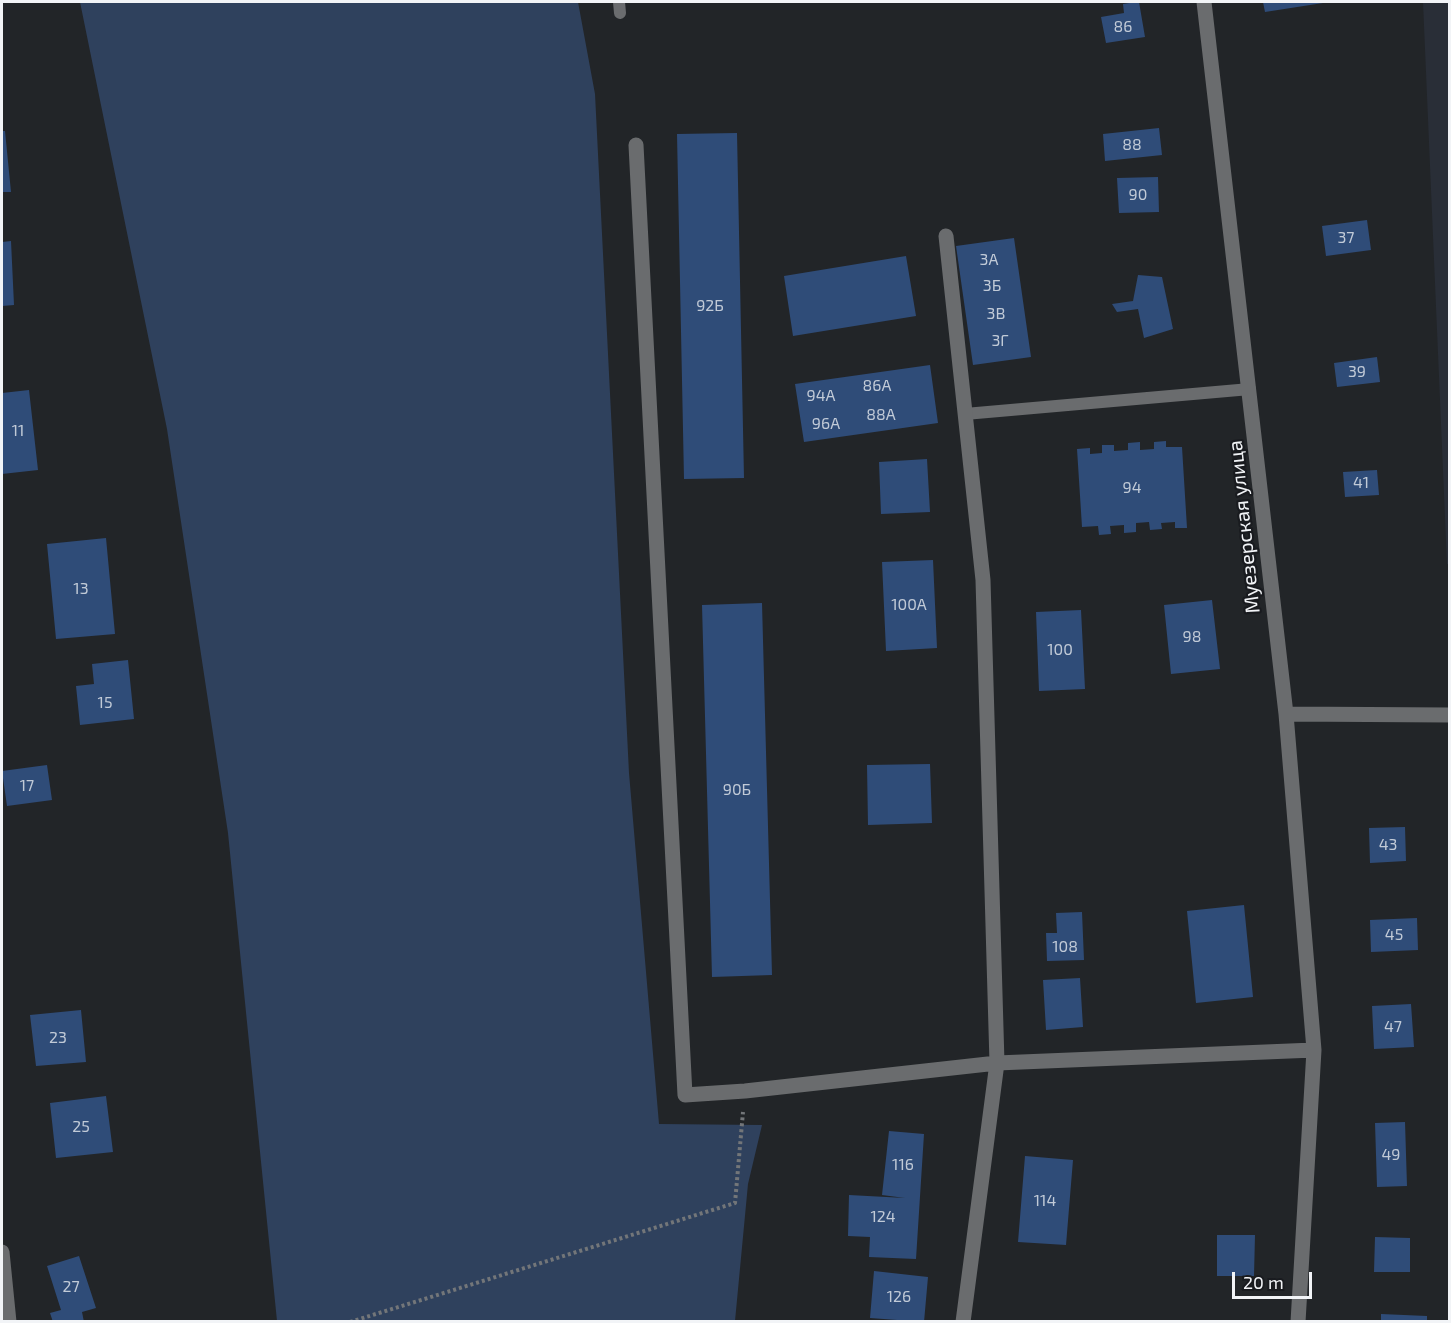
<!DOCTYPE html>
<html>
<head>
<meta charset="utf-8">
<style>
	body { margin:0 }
	#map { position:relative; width:1451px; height:1323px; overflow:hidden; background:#222528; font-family:"Exo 2",sans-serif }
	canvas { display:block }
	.frame { position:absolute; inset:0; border:3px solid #f2f4f7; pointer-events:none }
	.scale { position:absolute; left:1232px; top:1272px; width:80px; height:27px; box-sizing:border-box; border:3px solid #f2f4f7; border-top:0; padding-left:8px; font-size:18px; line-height:21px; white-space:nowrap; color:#f2f4f7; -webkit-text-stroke:4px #191b1f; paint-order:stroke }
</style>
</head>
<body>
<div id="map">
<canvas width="1451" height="1323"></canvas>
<div class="frame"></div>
<div class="scale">20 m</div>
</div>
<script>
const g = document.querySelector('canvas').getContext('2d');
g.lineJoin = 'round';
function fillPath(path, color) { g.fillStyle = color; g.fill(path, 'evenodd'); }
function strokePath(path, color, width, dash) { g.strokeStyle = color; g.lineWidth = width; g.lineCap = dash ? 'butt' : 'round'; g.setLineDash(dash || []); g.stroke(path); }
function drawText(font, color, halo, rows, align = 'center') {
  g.font = font + ' "Exo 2",sans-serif'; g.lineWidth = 4.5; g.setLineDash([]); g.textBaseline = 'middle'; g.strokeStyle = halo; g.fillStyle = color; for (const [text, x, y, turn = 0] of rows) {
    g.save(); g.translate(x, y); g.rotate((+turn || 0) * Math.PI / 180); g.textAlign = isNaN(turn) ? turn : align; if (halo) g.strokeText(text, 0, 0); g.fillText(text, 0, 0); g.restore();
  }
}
const built = new Path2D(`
	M 1423,2 L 1450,2 L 1449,564 L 1447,564 Z`);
const green = new Path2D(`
	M 80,2 L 578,2 L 595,94 L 629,773 L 659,1124 L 762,1125 L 748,1184 L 735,1321 L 277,1321 L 228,833 L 167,429 Z`);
const building = new Path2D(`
	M 1136,2 L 1139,2 L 1145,37 L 1106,43 L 1101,17 L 1124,13 L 1123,4 Z
	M 1263,2 L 1323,2 L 1323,3 L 1265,12 Z
	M 1159,128 L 1162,155 L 1105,161 L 1103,134 Z
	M 2,131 L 5,131 L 11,192 L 2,192 Z
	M 737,133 L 744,478 L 684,479 L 677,134 Z
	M 1158,177 L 1159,212 L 1119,213 L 1117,178 Z
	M 1367,220 L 1371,250 L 1326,256 L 1322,226 Z
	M 1014,238 L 1031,357 L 973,365 L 956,246 Z
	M 11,241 L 14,305 L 2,306 L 2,242 Z
	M 906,256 L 916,316 L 793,336 L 784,276 Z
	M 1138,275 L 1162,277 L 1173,329 L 1144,338 L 1138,309 L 1117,312 L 1112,304 L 1133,301 Z
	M 1377,357 L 1380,382 L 1337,387 L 1334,363 Z
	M 930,365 L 938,423 L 804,442 L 795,384 Z
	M 29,390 L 38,470 L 2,474 L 2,393 Z
	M 1166,441 L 1166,447 L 1182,447 L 1187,528 L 1175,528 L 1175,522 L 1161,523 L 1162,529 L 1150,530 L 1149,522 L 1136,523 L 1136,532 L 1124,533 L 1124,525 L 1110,526 L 1111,534 L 1099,535 L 1098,526 L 1082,527 L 1077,449 L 1090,448 L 1090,454 L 1102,453 L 1102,445 L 1114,445 L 1114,451 L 1128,450 L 1128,443 L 1140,442 L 1140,450 L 1154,449 L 1154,442 Z
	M 927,459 L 930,512 L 881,514 L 879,462 Z
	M 1377,470 L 1379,495 L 1345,497 L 1343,472 Z
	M 106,538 L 115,634 L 56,639 L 47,544 Z
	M 933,560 L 937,648 L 886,651 L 882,562 Z
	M 1212,600 L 1220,669 L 1171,674 L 1164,605 Z
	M 762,603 L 772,975 L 712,977 L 702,605 Z
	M 1081,610 L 1085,689 L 1039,691 L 1036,612 Z
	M 128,660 L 134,719 L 80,725 L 76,686 L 94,684 L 92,664 Z
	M 930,764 L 932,823 L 868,825 L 867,765 Z
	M 47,765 L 52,800 L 7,806 L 2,771 Z
	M 1405,827 L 1406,861 L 1370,863 L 1369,828 Z
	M 1244,905 L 1253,997 L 1196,1003 L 1187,911 Z
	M 1082,912 L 1084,960 L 1047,961 L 1046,933 L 1057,933 L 1056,913 Z
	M 1417,918 L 1418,950 L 1371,952 L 1370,920 Z
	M 1080,978 L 1083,1027 L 1046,1030 L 1043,980 Z
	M 1411,1004 L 1414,1047 L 1374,1049 L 1372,1006 Z
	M 81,1010 L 86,1062 L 36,1066 L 30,1015 Z
	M 106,1096 L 113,1152 L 56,1158 L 50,1103 Z
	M 1405,1122 L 1407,1186 L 1377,1187 L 1375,1123 Z
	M 889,1131 L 924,1134 L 916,1259 L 869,1257 L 870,1237 L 848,1236 L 849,1195 L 905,1198 L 882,1195 Z
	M 1025,1156 L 1073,1160 L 1066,1245 L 1018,1242 Z
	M 1217,1235 L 1255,1235 L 1254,1276 L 1217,1276 Z
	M 1375,1237 L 1410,1238 L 1410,1272 L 1374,1272 Z
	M 79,1256 L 96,1308 L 82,1312 L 84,1322 L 53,1322 L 50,1313 L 61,1310 L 47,1266 Z
	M 874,1271 L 928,1277 L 924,1322 L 870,1318 Z
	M 1381,1314 L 1427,1316 L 1427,1322 L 1381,1322 Z`);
const path = new Path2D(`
	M 350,1322 L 735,1203 L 743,1112`);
const service = new Path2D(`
	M 619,2 L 620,13
	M 965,414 L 1250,389`);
const minor = new Path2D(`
	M 1204,2 L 1286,714 L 1314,1050 L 1298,1322
	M 636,145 L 685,1095 L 745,1091 L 997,1063 L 1314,1050
	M 946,236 L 983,580 L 997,1063 L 963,1322
	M 1286,714 L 1450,715
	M 2,1252 L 9,1322`);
const numberNames = [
	["86",1123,27],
	["88",1132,145],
	["90",1138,195],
	["37",1346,238],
	["3А",989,260],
	["3Б",992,286],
	["92Б",710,306],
	["3В",996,314],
	["3Г",1000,341],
	["39",1357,372],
	["86А",877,386],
	["94А",821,396],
	["88А",881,415],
	["96А",826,424],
	["11",18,431],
	["41",1361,483],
	["94",1132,488],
	["13",81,589],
	["100А",909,605],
	["98",1192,637],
	["100",1060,650],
	["15",105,703],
	["17",27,786],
	["90Б",737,790],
	["43",1388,845],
	["45",1394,935],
	["108",1065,947],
	["47",1393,1027],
	["23",58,1038],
	["25",81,1127],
	["49",1391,1155],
	["116",903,1165],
	["114",1045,1201],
	["124",883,1217],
	["27",71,1287],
	["126",899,1297]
];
const streetNames = [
	["Муезерская улица",1244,527,-96]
];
fillPath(built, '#292e37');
fillPath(green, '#2f415d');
fillPath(building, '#2f4c78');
strokePath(path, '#737679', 4, [3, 3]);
strokePath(service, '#6a6c6e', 12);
strokePath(minor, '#6a6c6e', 15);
drawText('16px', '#c1cad7', null, numberNames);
drawText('20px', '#f2f4f7', '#191b1f', streetNames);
</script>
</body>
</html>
